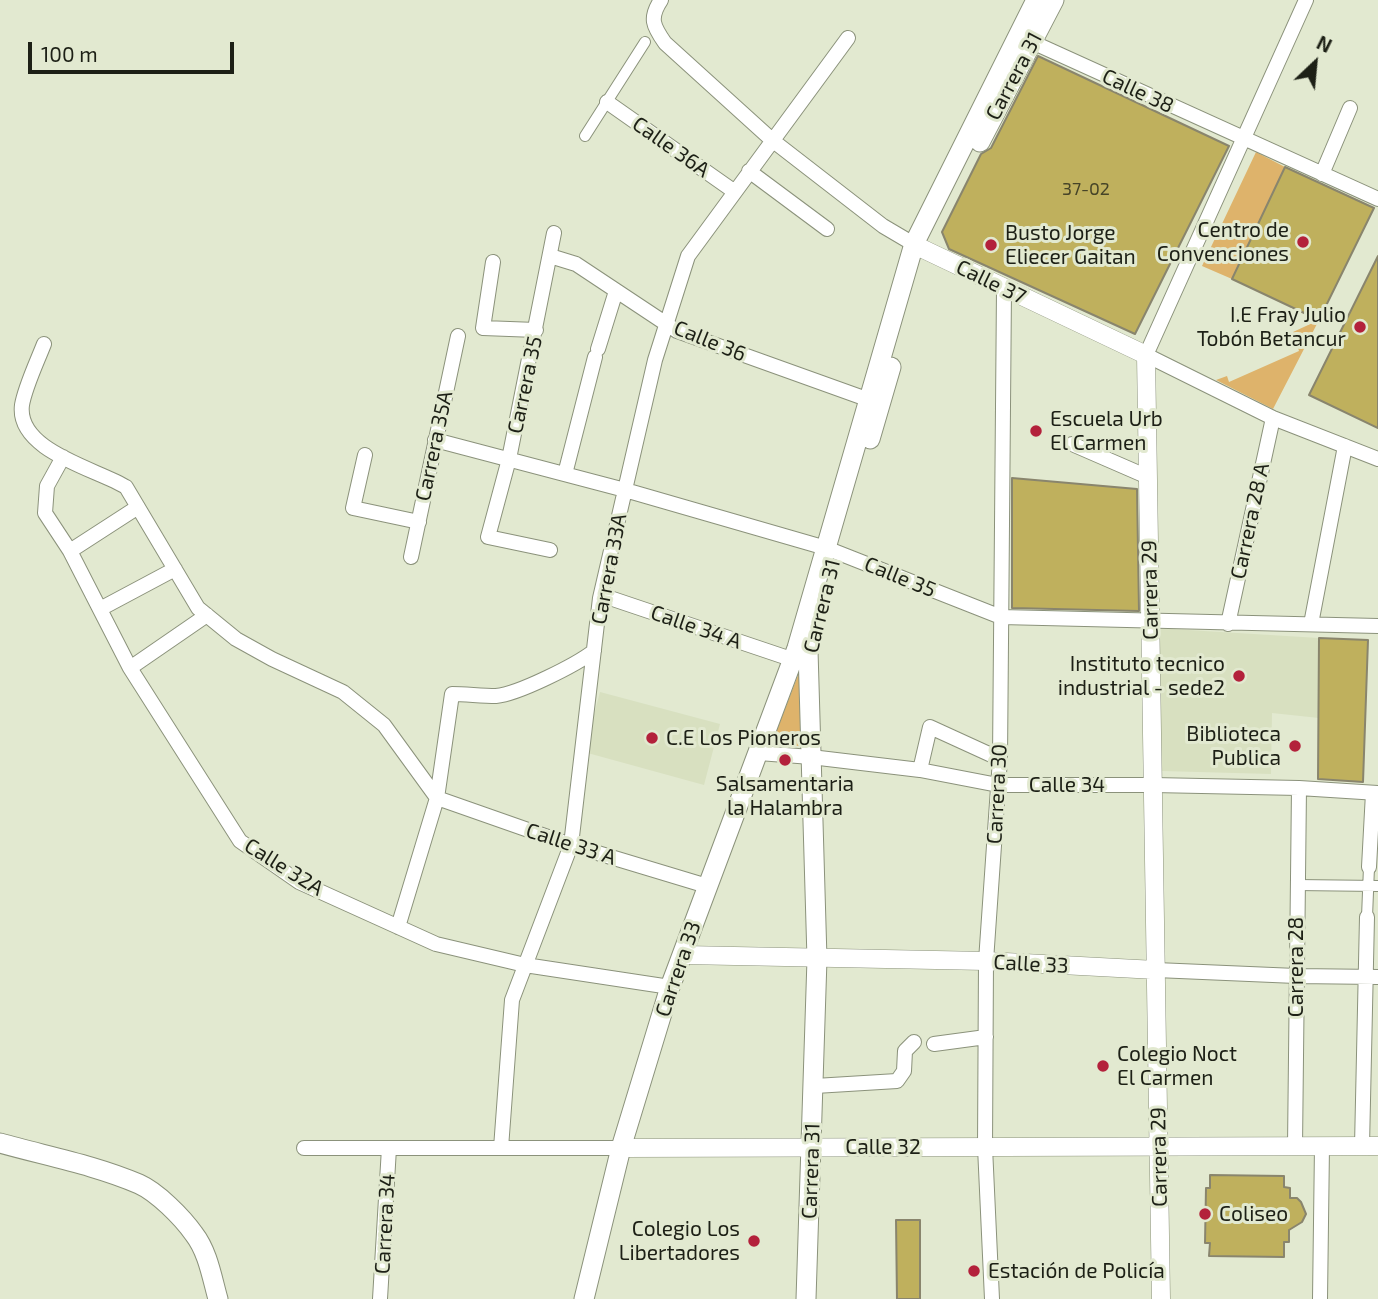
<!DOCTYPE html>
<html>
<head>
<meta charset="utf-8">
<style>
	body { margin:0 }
	#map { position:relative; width:1378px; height:1299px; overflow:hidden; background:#e2e9d0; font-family:"Exo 2",sans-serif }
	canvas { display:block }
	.north { position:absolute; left:1280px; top:28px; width:70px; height:70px; -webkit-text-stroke:5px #e2e9d0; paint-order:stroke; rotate:26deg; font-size:19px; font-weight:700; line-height:28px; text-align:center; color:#1d2016 }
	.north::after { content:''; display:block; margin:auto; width:24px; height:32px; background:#1d2016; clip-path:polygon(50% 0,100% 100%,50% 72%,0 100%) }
	.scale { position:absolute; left:28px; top:42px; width:206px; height:32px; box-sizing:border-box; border:4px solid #1d2016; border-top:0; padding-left:9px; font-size:21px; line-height:24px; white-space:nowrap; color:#1d2016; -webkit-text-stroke:5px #e2e9d0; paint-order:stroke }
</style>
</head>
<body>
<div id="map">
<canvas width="1378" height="1299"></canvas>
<div class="north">N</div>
<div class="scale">100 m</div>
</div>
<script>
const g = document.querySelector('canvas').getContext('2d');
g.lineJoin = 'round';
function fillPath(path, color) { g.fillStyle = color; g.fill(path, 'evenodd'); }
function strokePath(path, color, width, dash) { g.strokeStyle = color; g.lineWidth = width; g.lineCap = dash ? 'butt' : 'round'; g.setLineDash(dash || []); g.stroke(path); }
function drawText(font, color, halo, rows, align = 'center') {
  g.font = font + ' "Exo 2",sans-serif'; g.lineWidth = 6; g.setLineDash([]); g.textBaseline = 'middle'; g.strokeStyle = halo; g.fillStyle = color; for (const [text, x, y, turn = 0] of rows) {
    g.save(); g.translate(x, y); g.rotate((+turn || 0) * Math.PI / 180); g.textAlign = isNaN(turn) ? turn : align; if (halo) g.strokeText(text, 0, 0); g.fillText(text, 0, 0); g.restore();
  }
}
const built = new Path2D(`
	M 1156,628 L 1319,638 L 1319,718 L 1272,713 L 1271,774 L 1162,771 Z
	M 600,692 L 720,724 L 704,785 L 584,752 Z`);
const green = new Path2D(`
	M 1256,152 L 1285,167 L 1232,279 L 1202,266 Z
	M 1319,320 L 1273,409 L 1216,380 L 1227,376 L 1229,382 L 1299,351 L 1293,332 Z
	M 800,670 L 804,746 L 771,745 Z`);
const building = new Path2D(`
	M 1038,56 L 1229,146 L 1135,334 L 949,249 L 942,232 L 981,154 L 991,148 Z
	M 1285,167 L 1374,208 L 1319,320 L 1232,279 Z
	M 1378,256 L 1378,428 L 1309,395 Z
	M 1012,478 L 1137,489 L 1139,611 L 1012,608 Z
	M 1319,638 L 1368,640 L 1363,782 L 1318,779 Z
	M 1210,1175 L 1284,1176 L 1284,1187 L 1290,1188 L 1290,1198 L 1297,1198 L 1301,1202 L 1306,1214 L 1302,1222 L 1289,1230 L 1289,1242 L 1284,1242 L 1284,1257 L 1209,1256 L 1210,1243 L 1205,1243 L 1206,1188 L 1210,1188 Z
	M 896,1220 L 920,1220 L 920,1299 L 897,1299 Z`);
const pedestrian = new Path2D(`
	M 585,136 L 645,42
	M 1297,885 L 1378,886
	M 1367,917 L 1369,867`);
const minor = new Path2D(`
	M 661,0 C 649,18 653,26 665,43 L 772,140 L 883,226 L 922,249
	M 1306,0 L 1146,355 L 1273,418 L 1378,459
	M 1032,42 L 1378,199
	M 607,102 L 735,192
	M 749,171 L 827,229
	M 1322,174 L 1350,108
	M 550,256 L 576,264 L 677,331 L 875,402
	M 493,262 L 483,328 L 536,330
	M 44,344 C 37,362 25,387 22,405 C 16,451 97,469 126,487 L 198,608 L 236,639 L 272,659 L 343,692 L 384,725 L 437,798
	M 598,349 L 616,291
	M 435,440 L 625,490 L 826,548 L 1001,617 L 1378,626
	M 1072,444 L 1148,477
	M 365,455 L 353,508 L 419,522
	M 63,457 L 47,486 L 45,513 L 70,551 L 130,668 L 240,841 L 299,882 L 436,944 L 525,965 L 670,987
	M 565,474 L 595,357
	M 550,550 L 488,537 L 509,459 L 554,233
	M 70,551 L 138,507
	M 411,557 L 458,336
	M 601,595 L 791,659
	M 100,609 L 175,569
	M 1228,624 L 1273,418
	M 1311,624 L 1345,446
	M 130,668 L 207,615
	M 759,753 L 811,757 L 920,770 L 998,785 L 1153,785 L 1299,788 L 1378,793
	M 920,770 L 930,727 L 1000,759
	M 437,798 L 571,845 L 707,886
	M 1369,867 L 1373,793
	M 398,927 L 437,798 L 452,694 C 466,694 481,696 496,696 C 518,694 576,665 594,651
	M 1156,970 L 1296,976 L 1378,977
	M 934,1044 L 986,1037
	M 815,1086 L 897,1081 L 904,1071 L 905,1051 L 914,1042
	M 1295,1146 L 1299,788
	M 1362,1146 L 1367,917
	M 304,1148 L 621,1148
	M 501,1148 L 512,1000 L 571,845 L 600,598 L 655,360 L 688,256 L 848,38
	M 380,1299 L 389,1148
	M 992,1299 L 985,1147 L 986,961 L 1000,759 L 1004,289
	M 1320,1299 L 1322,1146`);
const tertiary = new Path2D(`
	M 923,249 L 1146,355 L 1161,1299
	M 684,955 L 986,961 L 1156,970
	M 621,1148 L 1378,1146`);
const secondary = new Path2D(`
	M 980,142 L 1054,0
	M 870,439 L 891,367
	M 0,1143 C 46,1156 95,1165 139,1184 C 157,1192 182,1217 194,1234 C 208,1252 212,1278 218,1299
	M 584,1299 L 621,1148 L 670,987 L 797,648 L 914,244 L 1036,0
	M 806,1299 L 817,959 L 808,650 L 813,633`);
const markers = [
	[1303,242,7,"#b3213b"],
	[991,245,7,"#b3213b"],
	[1360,327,7,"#b3213b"],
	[1036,431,7,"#b3213b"],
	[1239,676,7,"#b3213b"],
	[652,738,7,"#b3213b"],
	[1295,746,7,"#b3213b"],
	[785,760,7,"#b3213b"],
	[1103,1066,7,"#b3213b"],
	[1205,1214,7,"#b3213b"],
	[754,1241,7,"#b3213b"],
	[974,1271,7,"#b3213b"]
];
const numberNames = [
	["37-02",1086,189]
];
const streetNames = [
	["Carrera 31",1014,76,-62],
	["Calle 38",1138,91,25],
	["Calle 36A",671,147,35],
	["Calle 37",991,282,26],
	["Calle 36",710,341,22],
	["Carrera 35",525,385,-78],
	["Carrera 35A",434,446,-78],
	["Carrera 28 A",1250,521,-78],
	["Carrera 33A",609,569,-79],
	["Calle 35",900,577,22],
	["Carrera 29",1150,590,-91],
	["Carrera 31",822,606,-76],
	["Calle 34 A",696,627,19],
	["Calle 34",1067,785],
	["Carrera 30",997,794,-87],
	["Calle 33 A",571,844,18],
	["Calle 32A",284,867,32],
	["Calle 33",1031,964,3],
	["Carrera 28",1296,967,-90],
	["Carrera 33",678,969,-71],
	["Calle 32",883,1147],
	["Carrera 29",1159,1157,-91],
	["Carrera 31",811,1171,-88],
	["Carrera 34",385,1224,-87]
];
const poiNames = [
	["Centro de",1289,230,"right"],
	["Convenciones",1289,254,"right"],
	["Busto Jorge",1005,233],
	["Eliecer Gaitan",1005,257],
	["I.E Fray Julio",1346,315,"right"],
	["Tobón Betancur",1346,339,"right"],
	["Escuela Urb",1050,419],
	["El Carmen",1050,443],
	["Instituto tecnico",1225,664,"right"],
	["industrial - sede2",1225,688,"right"],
	["Biblioteca",1281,734,"right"],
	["Publica",1281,758,"right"],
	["C.E Los Pioneros",666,738],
	["Salsamentaria",785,784,"center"],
	["la Halambra",785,808,"center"],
	["Colegio Noct",1117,1054],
	["El Carmen",1117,1078],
	["Coliseo",1219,1214],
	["Colegio Los",740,1229,"right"],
	["Libertadores",740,1253,"right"],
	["Estación de Policía",988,1271]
];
fillPath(built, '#d8e0c0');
fillPath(green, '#deb36b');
fillPath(building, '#bfb05d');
strokePath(building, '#89856d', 2);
strokePath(pedestrian, '#8b927b', 12);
strokePath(minor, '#8b927b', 16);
strokePath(tertiary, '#8b927b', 19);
strokePath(secondary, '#8b927b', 21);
strokePath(pedestrian, '#fff', 10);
strokePath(minor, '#fff', 14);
strokePath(tertiary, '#fff', 18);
strokePath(secondary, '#fff', 19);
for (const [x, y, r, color] of markers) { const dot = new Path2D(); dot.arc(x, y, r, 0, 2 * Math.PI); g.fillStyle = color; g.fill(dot); strokePath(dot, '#e2e9d0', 2.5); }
drawText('18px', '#464428', null, numberNames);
drawText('21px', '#1d2016', '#e2e9d0', streetNames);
drawText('21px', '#1d2016', '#e2e9d0', poiNames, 'left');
</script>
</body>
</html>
